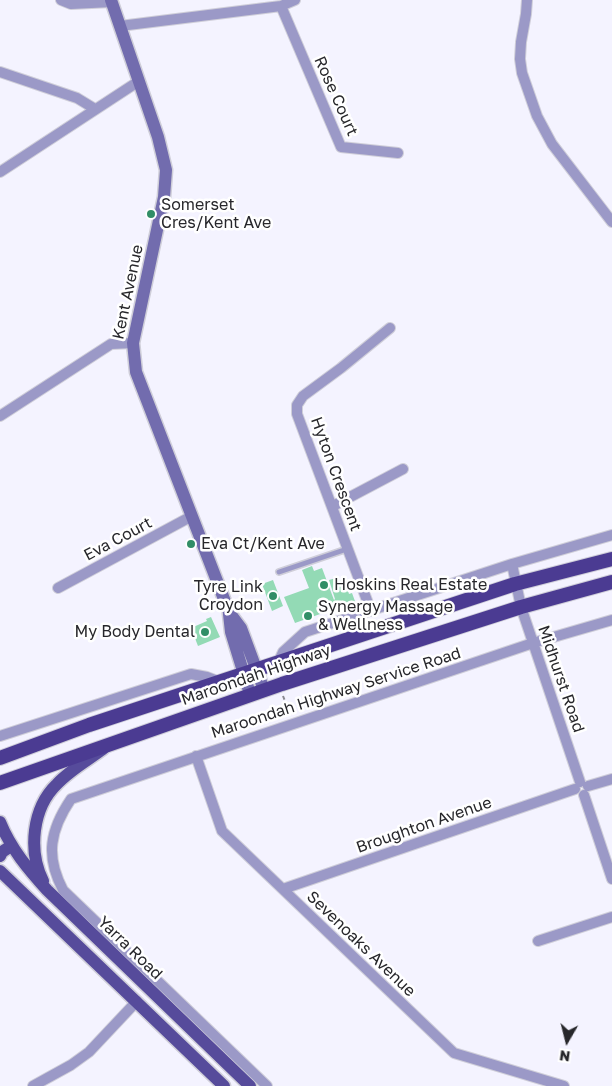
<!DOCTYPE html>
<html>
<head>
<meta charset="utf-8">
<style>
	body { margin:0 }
	#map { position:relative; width:612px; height:1086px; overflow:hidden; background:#f4f3ff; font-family:"Golos Text",sans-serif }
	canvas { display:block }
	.north { position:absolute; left:542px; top:1016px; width:50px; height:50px; -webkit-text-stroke:4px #fff; paint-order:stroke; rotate:188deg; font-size:14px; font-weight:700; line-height:20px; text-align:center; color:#27272b }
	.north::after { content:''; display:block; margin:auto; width:18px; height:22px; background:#27272b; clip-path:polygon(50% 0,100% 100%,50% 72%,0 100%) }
</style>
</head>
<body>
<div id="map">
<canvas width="612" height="1086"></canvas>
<div class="north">N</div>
</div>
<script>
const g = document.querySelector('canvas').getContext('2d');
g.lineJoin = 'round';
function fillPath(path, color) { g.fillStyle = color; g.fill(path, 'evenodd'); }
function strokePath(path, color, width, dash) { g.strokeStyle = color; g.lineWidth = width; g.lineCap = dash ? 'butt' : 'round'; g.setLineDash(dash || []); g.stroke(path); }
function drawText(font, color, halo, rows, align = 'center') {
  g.font = font + ' "Golos Text",sans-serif'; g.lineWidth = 5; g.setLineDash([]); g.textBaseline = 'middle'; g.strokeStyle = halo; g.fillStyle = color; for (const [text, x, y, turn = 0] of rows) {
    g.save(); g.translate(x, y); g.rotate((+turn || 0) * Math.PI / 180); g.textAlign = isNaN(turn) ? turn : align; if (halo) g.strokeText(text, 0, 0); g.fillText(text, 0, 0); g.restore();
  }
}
const building = new Path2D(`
	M 312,566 L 314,571 L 322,568 L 334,600 L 335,599 L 329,580 L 336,578 L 337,582 L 344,579 L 349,594 L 352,593 L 356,604 L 338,610 L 337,608 L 295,623 L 284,597 L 309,588 L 302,570 Z
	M 273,580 L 283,606 L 272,611 L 262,584 Z
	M 211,617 L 220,637 L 198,646 L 191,628 L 207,621 L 206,619 Z`);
const path = new Path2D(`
	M 283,696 L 290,714`);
const service = new Path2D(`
	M 279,572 L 347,549`);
const minor = new Path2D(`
	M 61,0 L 71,4 L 112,2
	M 527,0 L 526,14 L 521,42 L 520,59 L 522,73 L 537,116 L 552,144 L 612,222
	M 281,6 L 341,147 L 398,153
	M 120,26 L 281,6 L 295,0
	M 0,72 L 77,98 L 95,109
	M 0,172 L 139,81
	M 0,416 L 111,344 L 133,343
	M 333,506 L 403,469
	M 512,564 L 521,607 L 580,782
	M 58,588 L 192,516
	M 371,611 L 297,414 L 297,405 L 303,396 L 341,368 L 390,328
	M 278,663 L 283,652 L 305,632 L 512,564 L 612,535
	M 0,736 L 191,674 L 207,677 L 220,682
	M 196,756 L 222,831 L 454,1053 L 564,1086
	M 588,786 L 612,779
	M 584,795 L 612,879
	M 283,889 L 575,789
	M 538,941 L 612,917
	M 33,1086 L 71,1065 L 89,1052 L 137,1001
	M 267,1086 L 63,890 C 45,856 50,830 71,799 L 533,643 L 612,620`);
const secondary = new Path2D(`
	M 111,0 L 158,137 L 166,170 L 164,197 L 133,343 L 136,372 L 229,612 L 241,628 L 264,690
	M 229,614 L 231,632 L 250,694`);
const primary = new Path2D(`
	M 0,822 C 11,849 28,869 47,890 L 250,1086
	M 0,856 L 2,852 L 11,846
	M 0,871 L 224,1086
	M 43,881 C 28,851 32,808 57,784 C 70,770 88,760 103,749`);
const trunk = new Path2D(`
	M 0,758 L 89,725 L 515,584 L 612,559
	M 0,783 L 282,684 L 521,607 L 612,582`);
const markers = [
	[151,214,5,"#318e66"],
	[191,544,5,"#318e66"],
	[324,585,5,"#318e66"],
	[273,596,5,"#318e66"],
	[308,616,5,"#318e66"],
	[205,632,5,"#318e66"]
];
const streetNames = [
	["Rose Court",336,96,66],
	["Kent Avenue",128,292,-78],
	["Hyton Crescent",336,474,70],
	["Eva Court",118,539,-28],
	["Maroondah Highway",256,675,-19],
	["Midhurst Road",561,679,71],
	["Maroondah Highway Service Road",336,693,-18],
	["Broughton Avenue",424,825,-19],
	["Sevenoaks Avenue",361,944,44],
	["Yarra Road",130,948,44]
];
const poiNames = [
	["Somerset",161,205],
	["Cres/Kent Ave",161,223],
	["Eva Ct/Kent Ave",201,544],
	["Hoskins Real Estate",334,585],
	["Tyre Link",263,587,"right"],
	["Croydon",263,605,"right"],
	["Synergy Massage",318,607],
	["& Wellness",318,625],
	["My Body Dental",195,632,"right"]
];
fillPath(building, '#93dab5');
strokePath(service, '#cfced9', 8);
strokePath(minor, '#cfced9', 12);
strokePath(secondary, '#cfced9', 15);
strokePath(primary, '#cfced9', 15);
strokePath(trunk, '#cfced9', 16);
strokePath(path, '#8a8991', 2, [4, 4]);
strokePath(service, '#9b99c7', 5);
strokePath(minor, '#9b99c7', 10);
strokePath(secondary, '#726cae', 12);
strokePath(primary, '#564b9b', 12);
strokePath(trunk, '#4b3b92', 14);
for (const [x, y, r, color] of markers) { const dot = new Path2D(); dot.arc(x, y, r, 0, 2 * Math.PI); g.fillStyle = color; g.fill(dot); strokePath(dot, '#fff', 2); }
drawText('16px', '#27272b', '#fff', streetNames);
drawText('16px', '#27272b', '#fff', poiNames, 'left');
</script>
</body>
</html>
